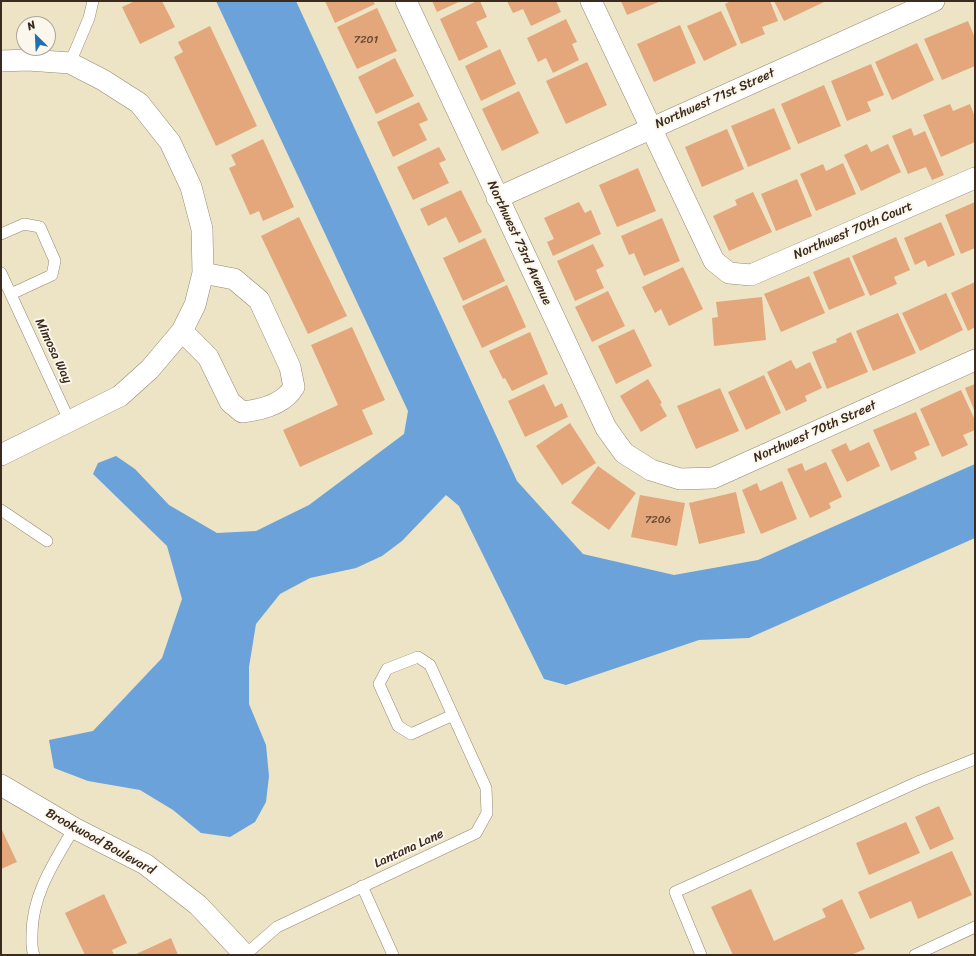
<!DOCTYPE html>
<html>
<head>
<meta charset="utf-8">
<style>
	body { margin:0 }
	#map { position:relative; width:976px; height:956px; overflow:hidden; background:#ede4c5; font-family:Sriracha,sans-serif }
	canvas { display:block }
	.frame { position:absolute; inset:0; border:2px solid #3b2a1e; pointer-events:none }
	.north { position:absolute; left:16px; top:16px; width:40px; height:40px; box-sizing:border-box; background:#fbf7ec; border:1px solid #aea59a; border-radius:50%; rotate:336deg; font-size:11px; font-weight:700; line-height:16px; text-align:center; color:#3b2a1e }
	.north::after { content:''; display:block; margin:auto; width:14px; height:18px; background:#1f6fb2; clip-path:polygon(50% 0,100% 100%,50% 72%,0 100%) }
</style>
</head>
<body>
<div id="map">
<canvas width="976" height="956"></canvas>
<div class="frame"></div>
<div class="north">N</div>
</div>
<script>
const g = document.querySelector('canvas').getContext('2d');
g.lineJoin = 'round';
function fillPath(path, color) { g.fillStyle = color; g.fill(path, 'evenodd'); }
function strokePath(path, color, width, dash) { g.strokeStyle = color; g.lineWidth = width; g.lineCap = dash ? 'butt' : 'round'; g.setLineDash(dash || []); g.stroke(path); }
function drawText(font, color, halo, rows, align = 'center') {
  g.font = font + ' Sriracha,sans-serif'; g.lineWidth = 4; g.setLineDash([]); g.textBaseline = 'middle'; g.strokeStyle = halo; g.fillStyle = color; for (const [text, x, y, turn = 0] of rows) {
    g.save(); g.translate(x, y); g.rotate((+turn || 0) * Math.PI / 180); g.textAlign = isNaN(turn) ? turn : align; if (halo) g.strokeText(text, 0, 0); g.fillText(text, 0, 0); g.restore();
  }
}
const water = new Path2D(`
	M 216,1 L 296,1 L 517,481 L 583,554 L 674,575 L 758,560 L 975,464 L 975,538 L 749,638 L 699,640 L 566,685 L 544,679 L 459,506 L 446,495 L 402,541 L 382,556 L 356,568 L 310,578 L 280,594 L 256,624 L 249,667 L 249,704 L 266,745 L 269,776 L 266,802 L 255,822 L 230,837 L 201,833 L 173,810 L 140,790 L 88,781 L 54,768 L 49,740 L 93,731 L 162,658 L 182,599 L 167,546 L 93,474 L 98,463 L 116,456 L 135,469 L 169,505 L 217,533 L 256,531 L 309,505 L 404,434 L 408,411 Z`);
const building = new Path2D(`
	M 135,1 L 162,1 L 175,27 L 140,44 L 122,7 Z
	M 325,1 L 373,1 L 375,4 L 335,23 Z
	M 432,1 L 461,1 L 437,12 Z
	M 477,1 L 480,1 L 487,17 L 476,22 L 488,47 L 459,61 L 440,19 Z
	M 507,1 L 556,1 L 561,12 L 531,26 L 523,9 L 513,13 Z
	M 621,1 L 661,1 L 627,15 Z
	M 731,1 L 770,1 L 778,21 L 762,27 L 765,34 L 741,44 L 725,4 Z
	M 774,1 L 826,1 L 784,21 Z
	M 377,8 L 397,51 L 357,69 L 337,27 Z
	M 721,11 L 737,45 L 704,61 L 687,26 Z
	M 566,19 L 577,42 L 572,44 L 579,60 L 553,73 L 546,58 L 538,62 L 527,38 Z
	M 968,21 L 975,38 L 975,66 L 942,80 L 924,39 Z
	M 680,25 L 696,63 L 654,82 L 637,44 Z
	M 210,26 L 257,126 L 216,146 L 174,57 L 183,52 L 178,42 Z
	M 917,43 L 934,80 L 892,100 L 875,62 Z
	M 500,49 L 516,84 L 481,101 L 465,66 Z
	M 395,58 L 414,96 L 376,114 L 358,77 Z
	M 587,62 L 607,105 L 566,124 L 546,81 Z
	M 871,64 L 884,95 L 867,102 L 871,111 L 847,121 L 831,81 Z
	M 824,85 L 841,126 L 798,144 L 781,104 Z
	M 519,91 L 539,133 L 502,151 L 482,109 Z
	M 419,102 L 428,120 L 419,124 L 427,140 L 393,157 L 377,122 Z
	M 950,104 L 953,111 L 970,104 L 975,117 L 975,142 L 941,157 L 923,115 Z
	M 774,108 L 791,149 L 748,167 L 731,126 Z
	M 911,128 L 914,136 L 925,131 L 944,175 L 932,180 L 926,167 L 908,174 L 892,136 Z
	M 727,129 L 744,169 L 702,187 L 685,147 Z
	M 263,139 L 294,207 L 263,221 L 259,211 L 250,215 L 229,168 L 236,165 L 231,155 Z
	M 867,144 L 871,152 L 888,144 L 901,172 L 861,191 L 844,155 Z
	M 439,147 L 446,160 L 439,163 L 449,183 L 413,200 L 397,167 Z
	M 843,163 L 856,194 L 816,211 L 800,174 L 823,164 L 826,171 Z
	M 638,168 L 656,211 L 617,227 L 599,185 Z
	M 797,179 L 812,216 L 776,231 L 761,194 Z
	M 461,190 L 482,232 L 459,243 L 446,217 L 428,226 L 420,209 Z
	M 753,192 L 772,232 L 729,251 L 713,216 L 737,205 L 735,200 Z
	M 579,202 L 585,213 L 591,210 L 601,234 L 553,256 L 547,242 L 554,239 L 544,218 Z
	M 975,202 L 975,248 L 961,254 L 945,215 Z
	M 299,217 L 347,316 L 308,334 L 261,236 Z
	M 662,218 L 680,261 L 644,276 L 634,253 L 629,255 L 621,236 Z
	M 941,222 L 955,255 L 928,267 L 925,260 L 915,265 L 904,238 Z
	M 896,237 L 910,270 L 894,277 L 897,284 L 870,296 L 852,256 Z
	M 485,238 L 505,281 L 463,301 L 443,258 Z
	M 593,244 L 604,266 L 596,270 L 604,288 L 575,301 L 557,261 Z
	M 849,257 L 865,295 L 829,310 L 813,272 Z
	M 683,267 L 703,309 L 669,326 L 661,309 L 655,313 L 642,287 Z
	M 809,276 L 825,313 L 781,332 L 764,294 Z
	M 975,282 L 975,327 L 968,331 L 951,293 Z
	M 507,285 L 526,327 L 482,348 L 462,306 Z
	M 608,291 L 625,326 L 592,342 L 575,307 Z
	M 946,293 L 963,330 L 920,351 L 902,313 Z
	M 762,297 L 766,340 L 714,346 L 712,318 L 718,317 L 716,302 Z
	M 898,313 L 916,353 L 873,371 L 856,331 Z
	M 352,327 L 385,400 L 362,410 L 373,434 L 300,467 L 283,430 L 338,405 L 311,345 Z
	M 634,329 L 652,366 L 616,384 L 598,346 Z
	M 530,332 L 548,374 L 512,391 L 505,378 L 503,379 L 489,351 Z
	M 851,332 L 868,372 L 827,389 L 812,352 L 837,342 L 836,339 Z
	M 791,360 L 796,369 L 810,362 L 822,388 L 805,396 L 807,401 L 786,411 L 767,372 Z
	M 764,375 L 781,413 L 746,430 L 728,392 Z
	M 648,379 L 662,403 L 660,404 L 667,416 L 641,432 L 620,396 Z
	M 544,384 L 555,407 L 562,403 L 568,417 L 525,437 L 508,401 Z
	M 975,384 L 975,412 L 965,388 Z
	M 720,388 L 739,431 L 696,449 L 677,406 Z
	M 961,390 L 975,420 L 975,430 L 963,435 L 968,445 L 942,457 L 920,409 Z
	M 916,412 L 930,445 L 914,452 L 917,459 L 891,471 L 873,430 Z
	M 570,423 L 596,463 L 562,485 L 536,446 Z
	M 869,442 L 880,466 L 847,482 L 831,450 L 846,443 L 850,451 Z
	M 826,462 L 842,497 L 829,503 L 831,508 L 810,518 L 787,469 L 802,463 L 805,471 Z
	M 598,466 L 636,493 L 609,530 L 571,503 Z
	M 782,481 L 797,519 L 761,534 L 742,490 L 757,483 L 760,491 Z
	M 736,492 L 745,533 L 699,544 L 689,503 Z
	M 640,495 L 685,503 L 677,546 L 631,537 Z
	M 939,806 L 954,839 L 930,850 L 915,817 Z
	M 906,822 L 920,853 L 869,875 L 856,843 Z
	M 1,828 L 17,862 L 1,869 Z
	M 952,851 L 972,895 L 918,919 L 911,901 L 870,919 L 858,892 Z
	M 751,889 L 774,941 L 826,917 L 822,909 L 842,899 L 865,949 L 851,955 L 733,955 L 711,907 Z
	M 104,894 L 127,943 L 112,950 L 114,955 L 85,955 L 65,913 Z
	M 171,938 L 178,955 L 134,955 Z`);
const service = new Path2D(`
	M 70,63 L 89,18 L 93,1
	M 1,234 L 24,224 L 40,227 L 55,261 L 52,275 L 11,294
	M 1,273 L 69,420
	M 1,510 L 47,541
	M 362,886 L 393,955
	M 34,955 C 31,948 32,941 32,934 C 32,894 55,861 74,828
	M 245,955 L 277,927 L 476,833 L 487,813 L 486,788 L 430,665 L 418,657 L 387,669 L 379,684 L 398,726 L 411,734 L 453,715
	M 701,955 L 675,892 L 920,781 L 975,759
	M 915,955 L 975,927`);
const minor = new Path2D(`
	M 406,1 L 606,428 L 624,453 L 651,470 L 680,479 L 713,478 L 975,360
	M 591,1 L 714,261 L 729,273 L 751,275 L 975,178
	M 1,61 L 28,60 L 70,63 L 103,80 L 139,103 L 170,142 L 191,187 L 202,229 L 203,273 L 195,305 L 182,331 L 150,369 L 120,396 L 1,455
	M 497,198 L 934,1
	M 182,331 L 208,357 L 230,402 L 242,412 C 261,410 284,404 294,387 L 290,367 L 259,300 L 234,279 L 203,273
	M 1,785 L 74,828 L 145,864 L 198,905 L 245,955`);
const numberNames = [
	["7201",366,40],
	["7206",658,520]
];
const streetNames = [
	["Northwest 71st Street",715,99,-24],
	["Northwest 70th Court",853,231,-23],
	["Northwest 73rd Avenue",519,243,65],
	["Mimosa Way",53,351,65],
	["Northwest 70th Street",815,432,-24],
	["Brookwood Boulevard",100,842,29],
	["Lantana Lane",409,849,-25]
];
fillPath(water, '#6ba2d9');
fillPath(building, '#e4a67b');
strokePath(service, '#948772', 12);
strokePath(minor, '#948772', 22);
strokePath(service, '#fff', 11);
strokePath(minor, '#fff', 21);
drawText('11px', '#654935', null, numberNames);
drawText('13px', '#3b2a1e', '#fbf7ec', streetNames);
</script>
</body>
</html>
